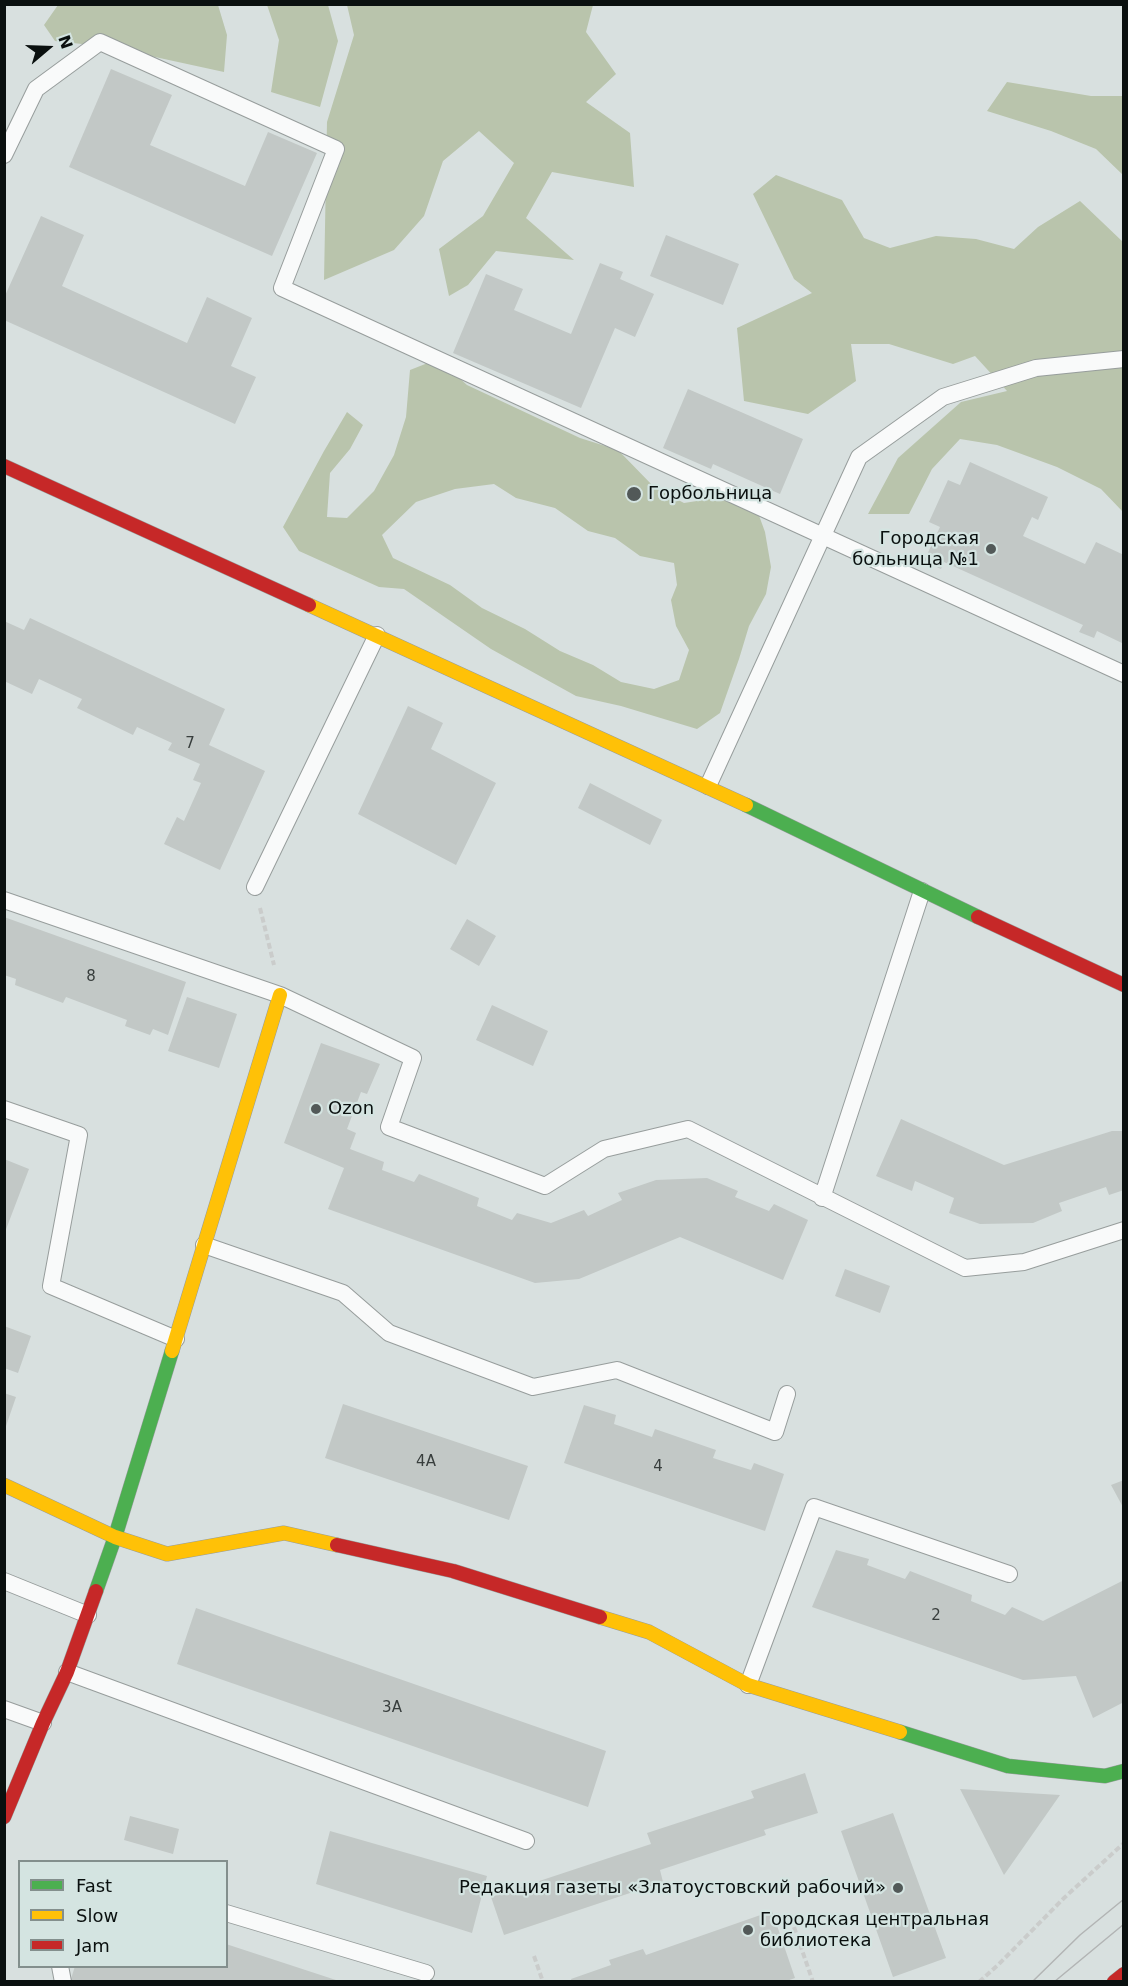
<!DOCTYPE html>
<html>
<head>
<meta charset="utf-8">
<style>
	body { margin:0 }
	#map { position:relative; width:1128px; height:1986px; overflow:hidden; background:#d8e0df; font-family:"DejaVu Sans",sans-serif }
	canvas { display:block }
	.frame { position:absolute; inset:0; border:6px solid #0a100f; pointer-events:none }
	.legend { position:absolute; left:18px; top:1860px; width:210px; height:108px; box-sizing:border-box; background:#d4e4e1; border:2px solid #838f8d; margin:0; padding:8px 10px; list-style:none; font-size:18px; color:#0a100f }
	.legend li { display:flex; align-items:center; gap:12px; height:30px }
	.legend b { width:30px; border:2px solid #838f8d }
	.north { position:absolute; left:18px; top:18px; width:60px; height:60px; -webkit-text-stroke:4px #d4e4e1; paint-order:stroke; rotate:71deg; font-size:16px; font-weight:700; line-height:24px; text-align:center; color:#0a100f }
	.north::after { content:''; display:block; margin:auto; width:21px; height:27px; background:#0a100f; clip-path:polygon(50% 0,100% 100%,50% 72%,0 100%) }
</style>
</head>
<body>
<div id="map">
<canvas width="1128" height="1986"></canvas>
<div class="frame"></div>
<ul class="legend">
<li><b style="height:8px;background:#4caf50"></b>Fast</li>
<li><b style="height:8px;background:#ffc107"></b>Slow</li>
<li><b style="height:8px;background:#c62828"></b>Jam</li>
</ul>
<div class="north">N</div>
</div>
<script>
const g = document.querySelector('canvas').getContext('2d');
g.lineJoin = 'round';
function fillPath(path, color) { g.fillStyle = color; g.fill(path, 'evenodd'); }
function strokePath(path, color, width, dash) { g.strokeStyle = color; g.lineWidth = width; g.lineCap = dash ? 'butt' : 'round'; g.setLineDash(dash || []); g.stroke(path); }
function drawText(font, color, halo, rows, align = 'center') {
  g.font = font + ' "DejaVu Sans",sans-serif'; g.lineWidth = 4.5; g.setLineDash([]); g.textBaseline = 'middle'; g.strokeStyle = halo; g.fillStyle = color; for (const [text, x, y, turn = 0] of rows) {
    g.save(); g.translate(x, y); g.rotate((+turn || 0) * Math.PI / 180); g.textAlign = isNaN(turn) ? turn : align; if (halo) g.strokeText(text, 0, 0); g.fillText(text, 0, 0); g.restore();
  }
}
const forest = new Path2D(`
	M 58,5 L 218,5 L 227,35 L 224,72 L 109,47 L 55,41 L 44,25 Z
	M 267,5 L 328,5 L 338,41 L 320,107 L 271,92 L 279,40 Z
	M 347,5 L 593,5 L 586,32 L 616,74 L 586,102 L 630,133 L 634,187 L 552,172 L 526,218 L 574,260 L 496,251 L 468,285 L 449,296 L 439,249 L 483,216 L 514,163 L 479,131 L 443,161 L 424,216 L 394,250 L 324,280 L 327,122 L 354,35 Z
	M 1007,82 L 1091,96 L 1123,96 L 1123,175 L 1096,149 L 1051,131 L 987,111 Z
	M 776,175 L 842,200 L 864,238 L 890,248 L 936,236 L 976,239 L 1014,249 L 1038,227 L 1080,201 L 1123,242 L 1123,512 L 1101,489 L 1057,467 L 997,445 L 960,439 L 932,469 L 909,514 L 868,514 L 898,458 L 961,402 L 1007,391 L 975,356 L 953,364 L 889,344 L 851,344 L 856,381 L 808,414 L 744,401 L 737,328 L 812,293 L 794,279 L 753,194 Z
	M 438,359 L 467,385 L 580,438 L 618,450 L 655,488 L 684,503 L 716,498 L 757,510 L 765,532 L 771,567 L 766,594 L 749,626 L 739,659 L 720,713 L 697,729 L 621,706 L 576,696 L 491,649 L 404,589 L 379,587 L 299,551 L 283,527 L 324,451 L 347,412 L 363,425 L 350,449 L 330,473 L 327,517 L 347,518 L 374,491 L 394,455 L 406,417 L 410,370 ZM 494,484 L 516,498 L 555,508 L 588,531 L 615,538 L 640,556 L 674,563 L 677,585 L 671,600 L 676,626 L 689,650 L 679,680 L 654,689 L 621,682 L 593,665 L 560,651 L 525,629 L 482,608 L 450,585 L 393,558 L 382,535 L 416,502 L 455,489 Z`);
const building = new Path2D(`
	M 111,69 L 172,95 L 150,145 L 245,186 L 268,132 L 317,153 L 272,256 L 69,167 Z
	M 41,216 L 84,235 L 62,286 L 187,343 L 207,297 L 252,318 L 231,366 L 256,377 L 235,424 L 4,320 L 4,298 Z
	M 666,235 L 739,264 L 723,305 L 650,276 Z
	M 600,263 L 623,272 L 620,279 L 654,294 L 635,337 L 615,328 L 581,408 L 453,353 L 486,274 L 523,289 L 514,310 L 571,334 Z
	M 688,389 L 803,439 L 780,494 L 713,464 L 711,469 L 663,448 Z
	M 970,462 L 1048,497 L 1038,520 L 1032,517 L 1023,536 L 1085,564 L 1096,542 L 1124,555 L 1124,644 L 1097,631 L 1094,638 L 1079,632 L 1083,625 L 944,562 L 941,569 L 924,561 L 940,527 L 929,522 L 948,480 L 960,485 Z
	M 30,618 L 225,709 L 209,745 L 265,771 L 220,870 L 164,844 L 177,817 L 184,821 L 201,783 L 193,780 L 200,764 L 168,750 L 172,743 L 137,727 L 133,735 L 77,708 L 82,699 L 39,679 L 32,694 L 4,681 L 4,621 L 24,630 Z
	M 408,706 L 443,723 L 431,749 L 496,783 L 456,865 L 358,814 Z
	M 590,783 L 662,820 L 650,845 L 578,808 Z
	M 4,917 L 186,982 L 168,1035 L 153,1029 L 150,1035 L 125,1026 L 127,1020 L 66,997 L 63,1003 L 15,985 L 16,979 L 4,975 Z
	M 467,919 L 496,936 L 479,966 L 450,949 Z
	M 187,997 L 237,1014 L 219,1068 L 168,1051 Z
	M 492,1005 L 548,1031 L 533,1066 L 476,1040 Z
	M 321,1043 L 380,1064 L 367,1094 L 361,1092 L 347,1129 L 356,1133 L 350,1149 L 384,1162 L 382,1170 L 414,1182 L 419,1174 L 479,1198 L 477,1206 L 512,1220 L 517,1213 L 551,1223 L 584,1210 L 588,1216 L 622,1200 L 618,1193 L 656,1180 L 707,1178 L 738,1191 L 735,1197 L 769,1211 L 774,1204 L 808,1220 L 783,1280 L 680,1237 L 579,1279 L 535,1283 L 328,1209 L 344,1168 L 284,1143 Z
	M 901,1119 L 1004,1165 L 1112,1131 L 1124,1131 L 1124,1190 L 1109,1195 L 1106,1187 L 1059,1203 L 1062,1211 L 1033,1223 L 980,1224 L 949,1213 L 954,1198 L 915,1181 L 912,1191 L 876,1176 Z
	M 4,1159 L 29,1169 L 5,1232 L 4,1232 Z
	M 845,1269 L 890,1286 L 880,1313 L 835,1296 Z
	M 4,1326 L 31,1336 L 18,1373 L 4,1368 Z
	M 4,1393 L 16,1397 L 5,1429 L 4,1429 Z
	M 343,1404 L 528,1466 L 509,1520 L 325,1458 Z
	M 584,1405 L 616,1415 L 614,1424 L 652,1437 L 655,1429 L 716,1450 L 713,1458 L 751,1470 L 754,1463 L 784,1474 L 765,1531 L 564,1463 Z
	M 1124,1480 L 1124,1509 L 1111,1485 Z
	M 836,1550 L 869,1559 L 867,1565 L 905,1579 L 910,1571 L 972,1595 L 971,1601 L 1005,1615 L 1012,1607 L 1043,1621 L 1124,1580 L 1124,1702 L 1093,1718 L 1076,1676 L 1023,1680 L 812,1607 Z
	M 196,1608 L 606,1751 L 588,1807 L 177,1664 Z
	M 805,1773 L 818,1813 L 764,1830 L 766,1835 L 660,1870 L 663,1882 L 504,1935 L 491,1897 L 651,1844 L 647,1833 L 754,1798 L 751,1791 Z
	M 960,1789 L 1060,1795 L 1004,1875 Z
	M 893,1813 L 946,1958 L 893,1977 L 841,1831 Z
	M 130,1816 L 179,1829 L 173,1854 L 124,1840 Z
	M 330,1831 L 487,1876 L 472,1933 L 316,1884 Z
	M 772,1911 L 795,1978 L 784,1982 L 572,1982 L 571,1979 L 611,1965 L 609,1960 L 643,1949 L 646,1955 Z
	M 226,1944 L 342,1982 L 70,1982 L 75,1966 L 226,1966 Z`);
const path = new Path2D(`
	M 260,908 L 274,965
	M 794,1927 L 813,1982
	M 534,1956 L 543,1982
	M 979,1982 L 999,1964 L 1064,1898 L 1124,1843`);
const lane = new Path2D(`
	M 4,155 L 36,89 L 100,42 L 336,149 L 282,288 L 1124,674
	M 708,786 L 859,457 L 943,397 L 1036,368 L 1124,359
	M 255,887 L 377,635
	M 4,900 L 280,995 L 413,1058 L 389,1127 L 545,1186 L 604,1149 L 688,1129 L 965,1268 L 1024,1262 L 1124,1230
	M 4,1109 L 79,1135 L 51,1286 L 176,1339
	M 822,1198 L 922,891
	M 204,1245 L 343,1293 L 389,1333 L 533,1387 L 617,1370 L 775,1432 L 787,1394
	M 4,1581 L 88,1615
	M 67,1672 L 526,1841
	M 748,1685 L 814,1507 L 1009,1574
	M 4,1709 L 43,1723
	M 226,1913 L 426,1973
	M 60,1966 L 63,1982`);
const fast = new Path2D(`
	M 746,805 L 978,917
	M 96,1591 L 115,1537 L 172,1351
	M 900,1732 L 1008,1766 L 1105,1776 L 1124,1771`);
const slow = new Path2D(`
	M 309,605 L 746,805
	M 172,1351 L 280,995
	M 4,1485 L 115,1537 L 167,1554 L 284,1533 L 337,1545
	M 600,1617 L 649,1632 L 748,1685 L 900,1732`);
const jam = new Path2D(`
	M 4,466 L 309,605
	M 978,917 L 1124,985
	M 337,1545 L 453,1571 L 600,1617
	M 4,1817 L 43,1723 L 67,1672 L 96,1591
	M 1114,1982 L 1124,1974`);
const tram = new Path2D(`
	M 1032,1982 L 1080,1935 L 1124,1899
	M 1054,1982 L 1124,1924`);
const markers = [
	[634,494,8,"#525958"],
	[991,549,6,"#525958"],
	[316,1109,6,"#525958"],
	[898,1888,6,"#525958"],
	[748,1930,6,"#525958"]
];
const numberNames = [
	["7",190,744],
	["8",91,977],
	["4А",426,1462],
	["4",658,1467],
	["2",936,1616],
	["3А",392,1708]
];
const poiNames = [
	["Горбольница",648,494],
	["Городская",979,539,"right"],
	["больница №1",979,560,"right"],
	["Ozon",328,1109],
	["Редакция газеты «Златоустовский рабочий»",886,1888,"right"],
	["Городская центральная",760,1920],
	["библиотека",760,1941]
];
fillPath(forest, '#b9c4ac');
fillPath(building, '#c2c8c6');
strokePath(lane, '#979d9c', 18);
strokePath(fast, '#979d9c', 15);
strokePath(slow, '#979d9c', 15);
strokePath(jam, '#979d9c', 15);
strokePath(path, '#cacccb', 4, [6, 3]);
strokePath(lane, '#f9fafa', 16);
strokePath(fast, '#4caf50', 14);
strokePath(slow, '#ffc107', 14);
strokePath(jam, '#c62828', 14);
strokePath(tram, '#b2b4b4', 1.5);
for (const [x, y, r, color] of markers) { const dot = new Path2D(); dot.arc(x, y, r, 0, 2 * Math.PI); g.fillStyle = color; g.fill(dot); strokePath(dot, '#d4e4e1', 2); }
drawText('15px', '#383e3d', null, numberNames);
drawText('18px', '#0a100f', '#d4e4e1', poiNames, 'left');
</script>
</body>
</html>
